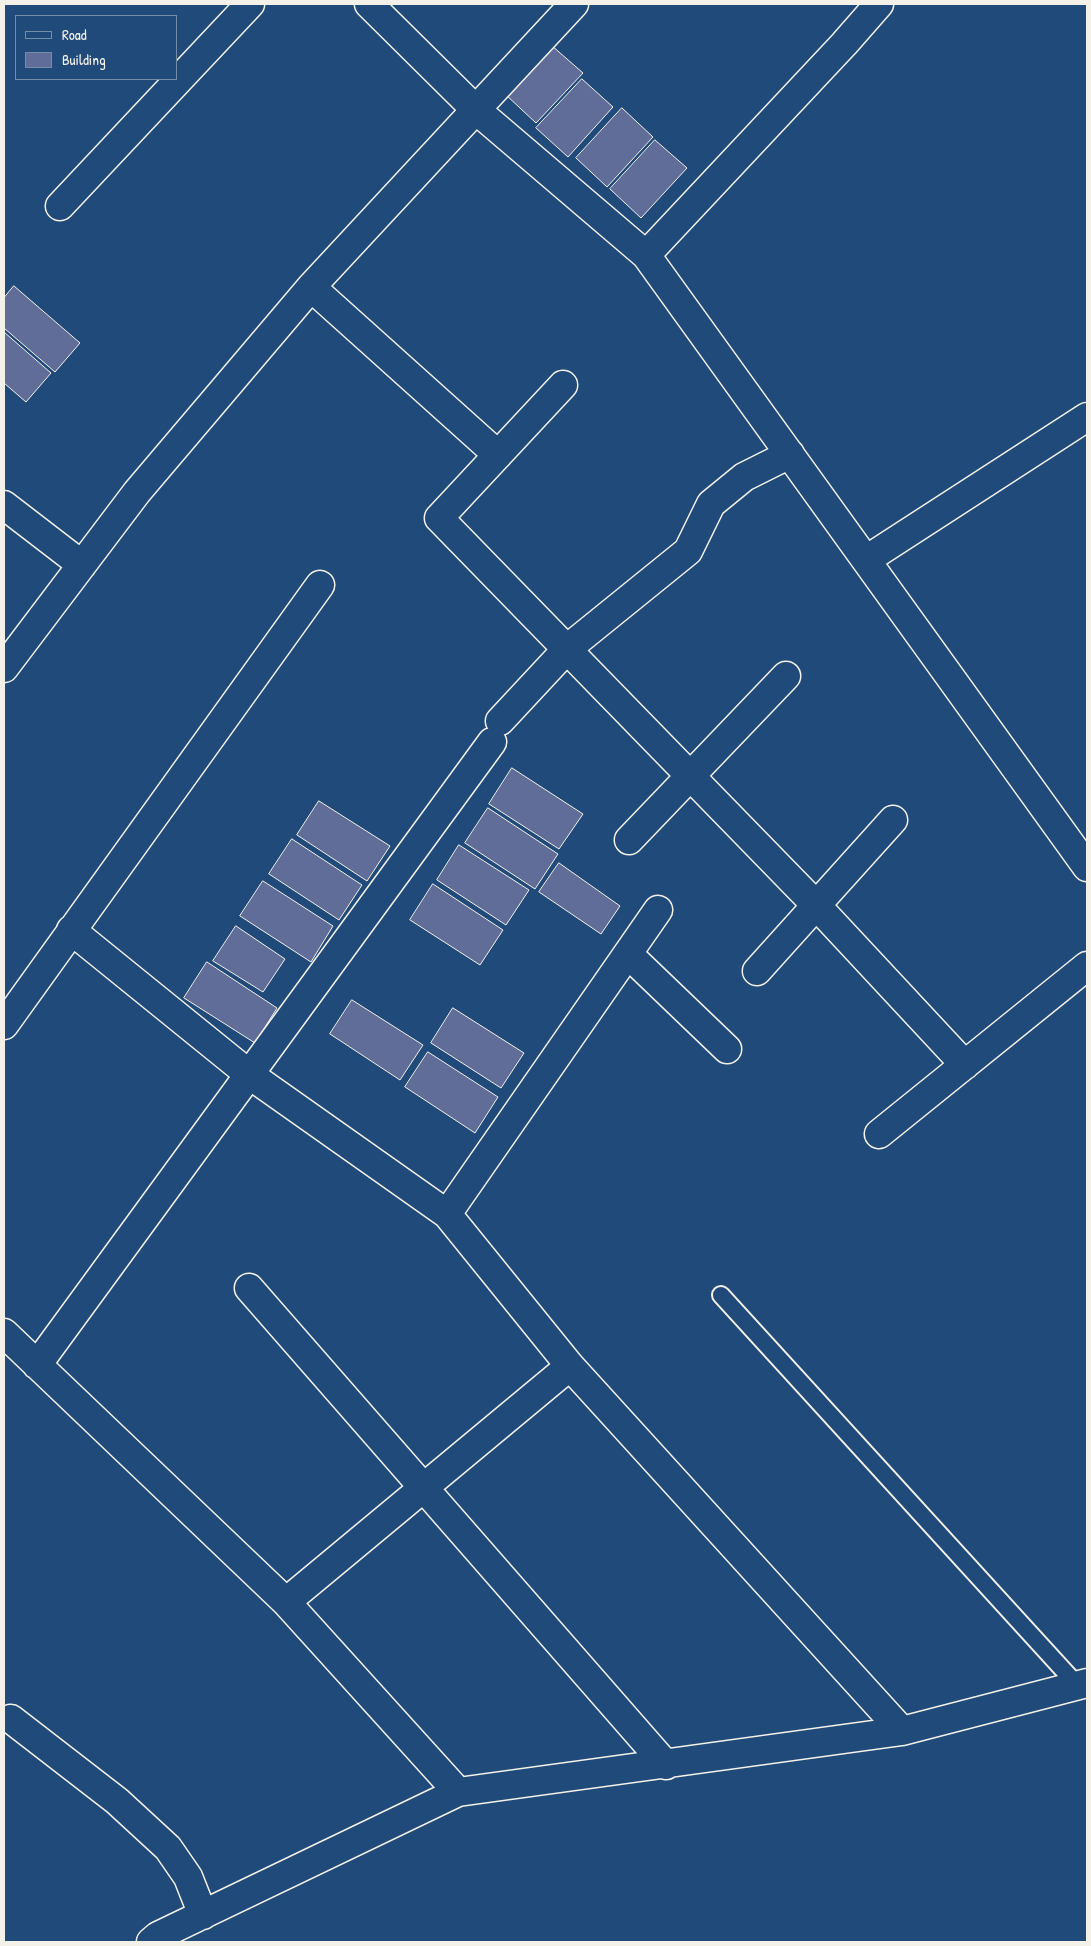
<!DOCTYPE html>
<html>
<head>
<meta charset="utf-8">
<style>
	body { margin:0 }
	#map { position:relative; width:1091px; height:1946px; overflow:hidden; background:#1f4a7a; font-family:"Patrick Hand",sans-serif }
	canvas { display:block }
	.frame { position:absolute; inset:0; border:5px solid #f4f1e8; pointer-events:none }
	.legend { position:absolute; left:15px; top:15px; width:162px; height:65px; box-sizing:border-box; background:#1f4a7a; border:1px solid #748da6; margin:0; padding:6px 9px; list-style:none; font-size:15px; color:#f4f1e8 }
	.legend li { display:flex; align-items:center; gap:10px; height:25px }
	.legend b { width:25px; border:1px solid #748da6 }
</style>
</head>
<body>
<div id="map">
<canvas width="1091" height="1946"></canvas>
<div class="frame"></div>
<ul class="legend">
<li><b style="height:6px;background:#1f4a7a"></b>Road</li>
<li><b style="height:14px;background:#616d99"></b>Building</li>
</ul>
</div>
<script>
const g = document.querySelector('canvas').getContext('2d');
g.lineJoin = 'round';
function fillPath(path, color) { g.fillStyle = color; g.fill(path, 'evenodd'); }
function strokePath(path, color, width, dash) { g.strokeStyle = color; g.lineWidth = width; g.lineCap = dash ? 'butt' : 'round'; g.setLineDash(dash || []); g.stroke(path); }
const building = new Path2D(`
	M 551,45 L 583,73 L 536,123 L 505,94 Z
	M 582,79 L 613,107 L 568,157 L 536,128 Z
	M 622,108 L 653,137 L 607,187 L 576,158 Z
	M 655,140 L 687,168 L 641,218 L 610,189 Z
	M 14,286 L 80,343 L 55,372 L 4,328 L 4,298 Z
	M 4,332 L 51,373 L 26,402 L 4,383 Z
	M 512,768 L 583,814 L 559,849 L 489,804 Z
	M 319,801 L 390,846 L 367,881 L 297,835 Z
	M 488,808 L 558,854 L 535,889 L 465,843 Z
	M 292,839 L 362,885 L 339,920 L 269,874 Z
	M 459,845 L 529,890 L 506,925 L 437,880 Z
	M 559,863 L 620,906 L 601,934 L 539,892 Z
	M 263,881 L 333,926 L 311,962 L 240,916 Z
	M 433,884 L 503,930 L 480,965 L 410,920 Z
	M 236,926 L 285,959 L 263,992 L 213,961 Z
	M 207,962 L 277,1008 L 255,1043 L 184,998 Z
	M 352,1000 L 423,1045 L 400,1080 L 330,1034 Z
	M 453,1008 L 524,1053 L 501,1088 L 431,1043 Z
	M 428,1052 L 498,1097 L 475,1133 L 405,1087 Z`);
const lane = new Path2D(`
	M 721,1295 L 1078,1686`);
const street = new Path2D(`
	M 369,4 L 475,109 L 646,255 L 844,44 L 879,4
	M 60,206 L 250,4
	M 646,255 L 1087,867
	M 311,287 L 498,455
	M 563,385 L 439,518 L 816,905 L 965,1065
	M 4,505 L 82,565
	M 866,560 L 1087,417
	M 4,668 L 137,492 L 311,287 L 574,4
	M 500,721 L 567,649 L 688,551 L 711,504 L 744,477 L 790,454
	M 629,840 L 786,676
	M 71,930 L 250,1075 L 447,1214 L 570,1366 L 902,1731
	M 628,954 L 727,1049
	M 757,971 L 893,820
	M 4,1025 L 320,585
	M 879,1134 L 1087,966
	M 447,1214 L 658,910
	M 249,1288 L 666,1765
	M 4,1333 L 286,1602 L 458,1792
	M 37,1365 L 492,742
	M 286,1602 L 570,1366
	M 11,1719 L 117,1801 L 168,1848 L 188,1877 L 203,1915
	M 151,1942 L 158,1936 L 458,1792 L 902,1731 L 1087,1683`);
fillPath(building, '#616d99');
strokePath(building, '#f4f1e8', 1);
strokePath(lane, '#f4f1e8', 20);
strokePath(street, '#f4f1e8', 31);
strokePath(lane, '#1f4a7a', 16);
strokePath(street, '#1f4a7a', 28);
</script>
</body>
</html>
